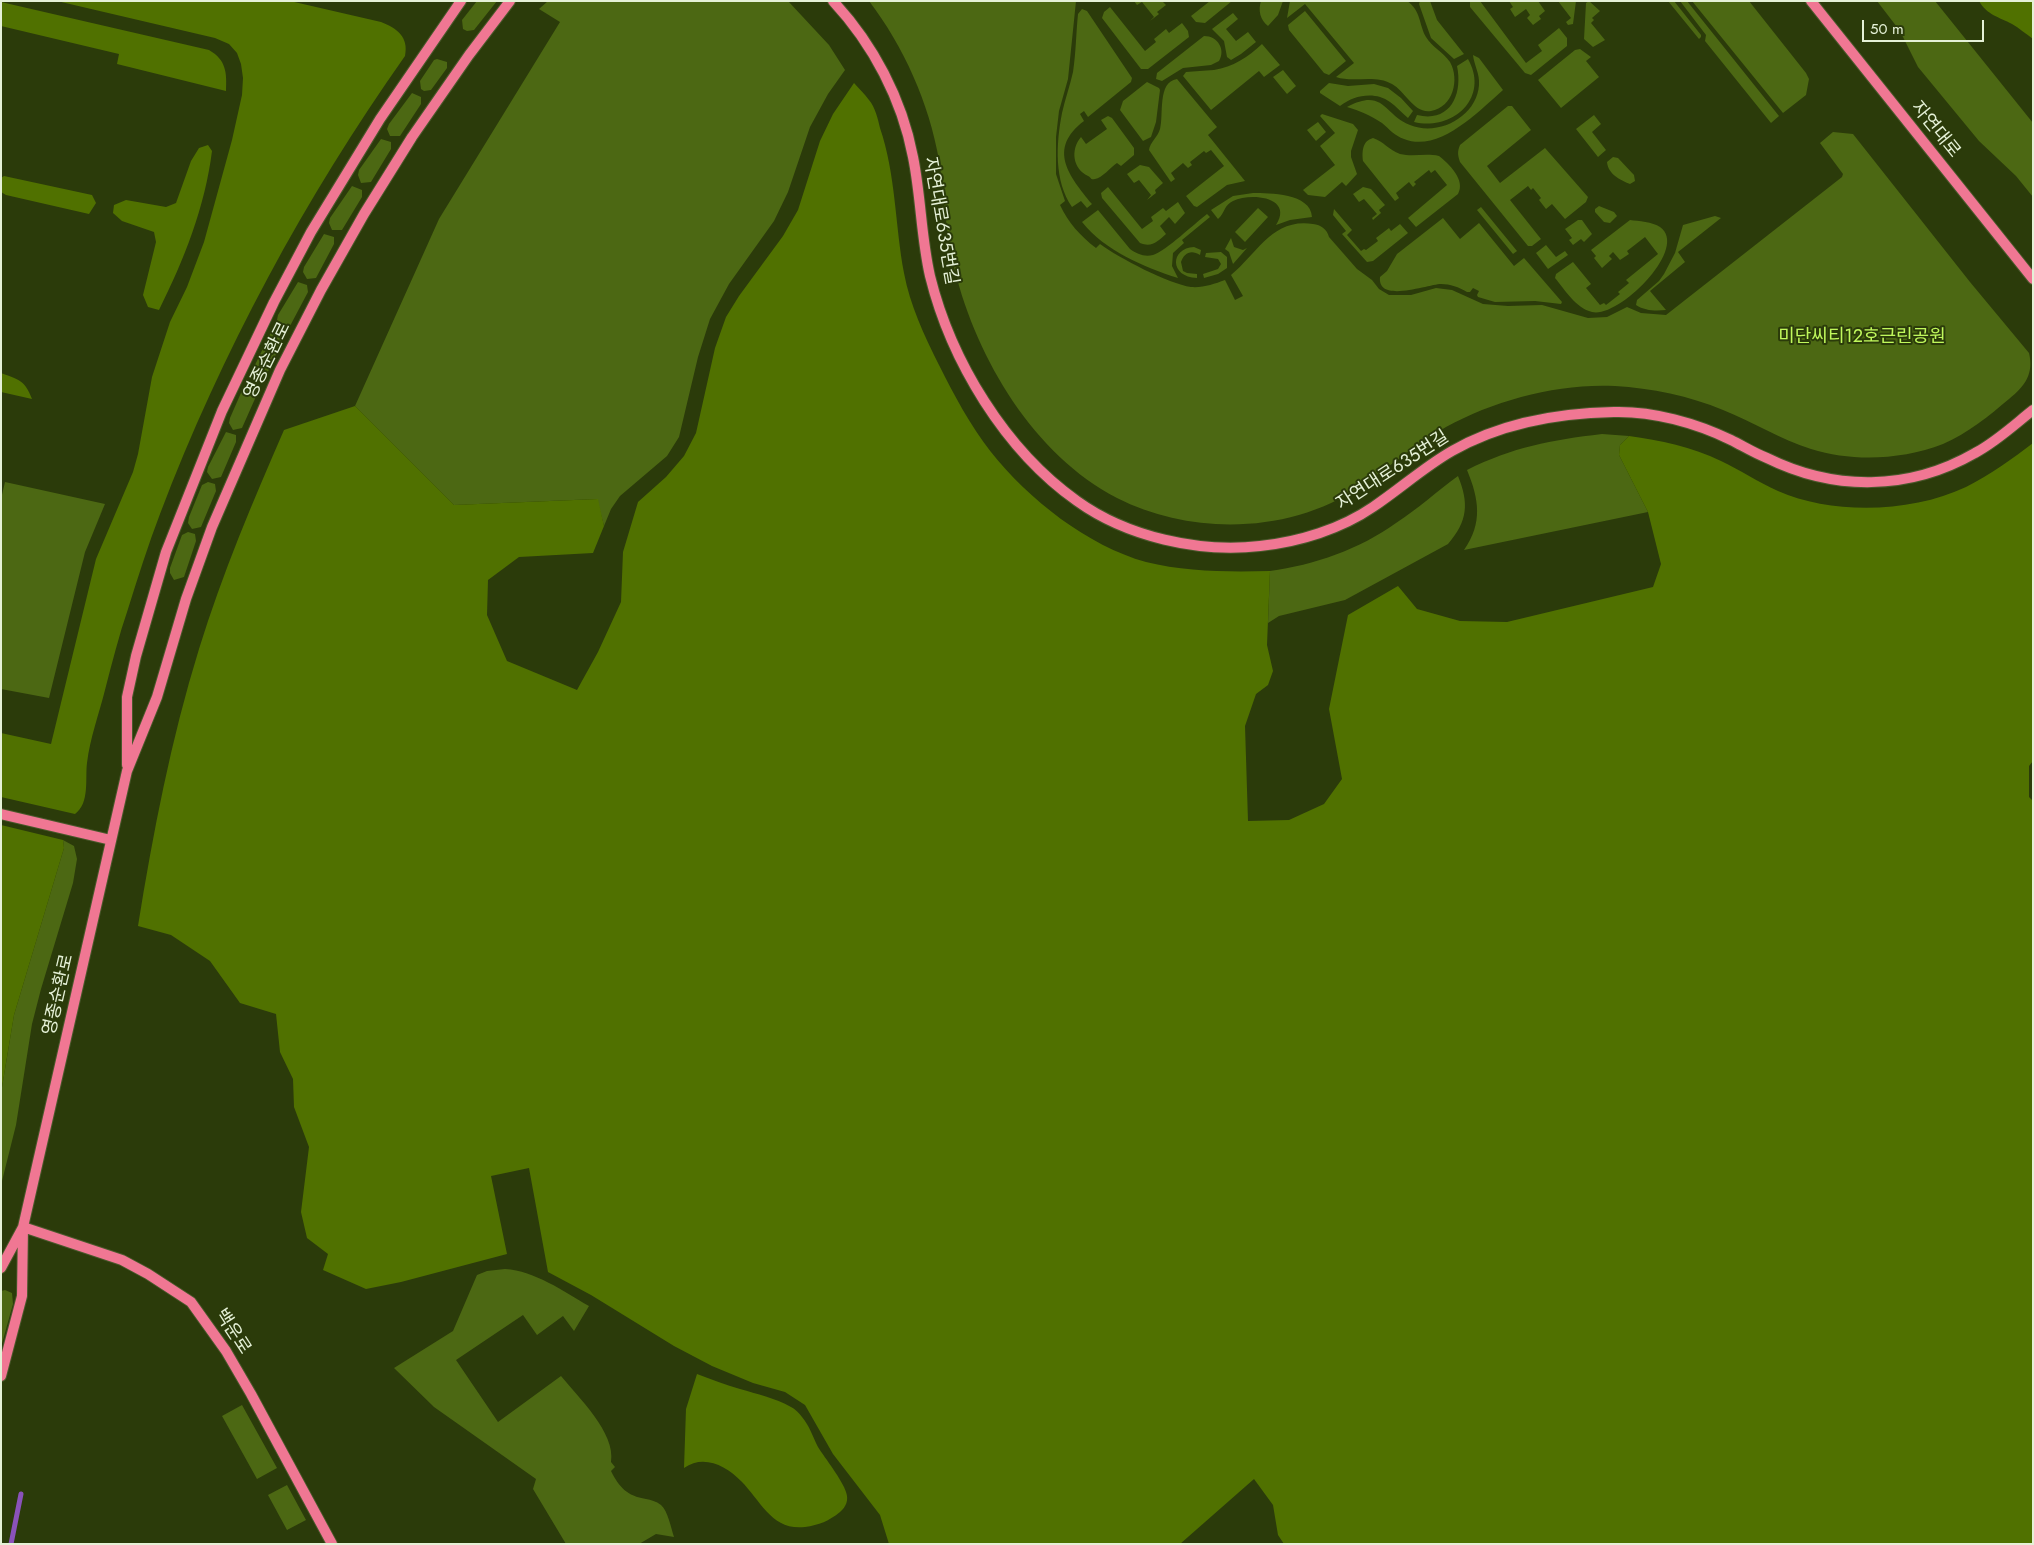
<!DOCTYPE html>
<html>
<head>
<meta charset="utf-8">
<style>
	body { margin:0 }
	#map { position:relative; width:2034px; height:1545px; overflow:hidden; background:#2b3b0a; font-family:Jost,sans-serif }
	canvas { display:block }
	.frame { position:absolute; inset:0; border:2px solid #e5f1d7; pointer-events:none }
	.scale { position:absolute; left:1862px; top:20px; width:122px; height:22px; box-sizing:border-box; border:2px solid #e5f1d7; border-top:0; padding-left:6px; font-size:15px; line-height:18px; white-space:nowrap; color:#e5f1d7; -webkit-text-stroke:4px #2b3b0a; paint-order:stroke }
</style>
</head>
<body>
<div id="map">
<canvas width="2034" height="1545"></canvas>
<div class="frame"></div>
<div class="scale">50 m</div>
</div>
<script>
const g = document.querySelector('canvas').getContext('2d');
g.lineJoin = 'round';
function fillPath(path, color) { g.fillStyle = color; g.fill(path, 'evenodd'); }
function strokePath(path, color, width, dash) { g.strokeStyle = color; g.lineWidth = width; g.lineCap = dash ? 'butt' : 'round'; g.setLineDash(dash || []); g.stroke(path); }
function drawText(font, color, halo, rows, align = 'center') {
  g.font = font + ' Jost,"Noto Sans KR",sans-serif'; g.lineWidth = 4; g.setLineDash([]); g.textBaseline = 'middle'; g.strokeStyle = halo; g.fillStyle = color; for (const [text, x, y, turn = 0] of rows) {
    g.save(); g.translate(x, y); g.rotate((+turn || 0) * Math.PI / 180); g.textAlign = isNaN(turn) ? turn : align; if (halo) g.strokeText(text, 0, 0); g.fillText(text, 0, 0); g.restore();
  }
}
const green = new Path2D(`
	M 477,1 L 497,1 L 474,30 L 467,31 L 463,29 L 462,20 Z
	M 548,1 L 788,1 L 829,45 L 845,70 L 828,94 L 810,127 L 788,192 L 774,221 L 729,284 L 710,319 L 698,357 L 679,437 L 667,456 L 620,496 L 611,509 L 604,526 L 597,499 L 454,505 L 355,406 L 439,219 L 560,22 L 539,9 Z
	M 869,1 L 1076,1 L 1068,79 L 1059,111 L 1056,137 L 1056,174 L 1065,201 L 1060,205 C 1068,222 1080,236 1096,248 L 1100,244 C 1119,258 1169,284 1191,287 C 1203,288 1214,284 1225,280 L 1235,300 L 1243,296 L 1231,275 C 1258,253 1272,218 1313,224 C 1321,225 1327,229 1329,237 L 1357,269 L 1372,280 L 1379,289 L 1389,295 L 1411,295 L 1436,288 L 1452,290 L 1483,304 L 1508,306 L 1542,305 L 1588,318 L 1607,317 L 1627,307 L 1641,313 L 1666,315 L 1842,177 L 1843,174 L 1820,143 L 1833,132 L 1853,134 L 1970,282 L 2029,353 C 2034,374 2025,386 2009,399 C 1990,415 1967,434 1943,444 C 1901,460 1853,462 1811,449 C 1780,439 1753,422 1723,410 C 1690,396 1651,388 1615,386 C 1559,383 1495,400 1446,427 C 1415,444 1390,467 1361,486 C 1291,534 1192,536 1117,498 C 1034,455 977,359 955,271 C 945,234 945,197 939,160 C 929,103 904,47 869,1 Z
	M 1134,1 L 1162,1 L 1166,5 L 1157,12 L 1159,14 L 1150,21 L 1154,17 L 1142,2 L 1137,5 Z
	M 1210,1 L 1232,1 L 1205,23 L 1196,22 L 1191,16 Z
	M 1261,1 L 1283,1 L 1278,15 L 1268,26 C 1260,20 1258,10 1261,1 Z
	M 1290,1 L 1407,1 C 1421,10 1419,25 1426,37 C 1432,47 1443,52 1450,62 C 1460,80 1453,107 1431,111 C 1414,114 1405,91 1392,84 C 1375,74 1354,83 1336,77 L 1354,63 L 1305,4 L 1287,18 Z
	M 1420,1 L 1430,1 L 1437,20 L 1464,54 L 1454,59 L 1431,38 L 1419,4 Z
	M 1470,1 L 1480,1 L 1526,63 L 1542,51 L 1538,45 L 1559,28 L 1567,38 L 1567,46 L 1531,75 L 1525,73 L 1470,7 Z
	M 1509,1 L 1538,1 L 1545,11 L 1539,16 L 1541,19 L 1533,25 L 1527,18 L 1530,15 L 1526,9 L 1515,17 L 1510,9 L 1513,7 Z
	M 1558,1 L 1576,1 L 1573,24 L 1568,25 L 1566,22 L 1571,18 Z
	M 1589,1 L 1600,11 L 1592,18 L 1594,20 L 1591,23 L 1605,40 L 1593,47 L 1584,39 L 1586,3 Z
	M 1668,1 L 1674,1 L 1701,35 L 1701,37 L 1699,39 Z
	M 1680,1 L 1687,1 L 1779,116 L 1771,123 L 1705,41 L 1706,35 Z
	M 1692,1 L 1749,1 L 1806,73 L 1809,79 L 1806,95 L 1783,113 Z
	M 1877,1 L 1935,1 L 2033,123 L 2033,197 L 2016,176 L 1979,141 L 1918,67 L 1900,31 Z
	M 1110,7 L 1145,51 L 1156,42 L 1154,39 L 1166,29 L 1169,33 L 1182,23 L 1188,31 L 1189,37 L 1148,69 L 1141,69 L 1102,18 L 1104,12 Z
	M 1082,9 L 1087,11 L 1132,78 L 1131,82 L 1088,117 L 1084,111 L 1080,114 L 1084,121 C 1047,149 1069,176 1092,204 L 1087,208 L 1081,201 L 1072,207 C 1054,181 1056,144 1062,113 C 1065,99 1070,86 1073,72 C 1076,53 1076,33 1078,14 Z
	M 1305,11 L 1346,61 L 1329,75 L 1324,73 L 1289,30 L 1288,25 Z
	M 1233,13 L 1238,19 L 1226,29 L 1236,41 L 1248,32 L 1256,42 L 1241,54 L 1231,60 L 1227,57 L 1224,41 L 1212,29 Z
	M 1204,36 C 1218,36 1226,50 1219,61 L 1211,65 L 1183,68 L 1162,81 L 1156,79 L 1157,73 Z
	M 1262,44 L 1280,65 L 1264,77 L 1259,71 L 1211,110 L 1183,76 L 1186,72 C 1195,71 1204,71 1214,70 C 1233,67 1248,57 1262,44 Z
	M 1580,49 L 1591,57 L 1586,61 L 1599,77 L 1561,108 L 1538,80 L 1575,50 Z
	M 1473,55 L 1479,58 L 1503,90 C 1478,112 1439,153 1404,139 C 1395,136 1389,129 1382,123 C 1370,115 1360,111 1347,107 C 1384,87 1384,115 1410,125 C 1439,137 1477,116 1479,85 C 1480,74 1474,65 1473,55 Z
	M 437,59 L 447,62 L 447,68 L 431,90 L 424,91 L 421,89 L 420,81 L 434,60 Z
	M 1468,59 C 1490,98 1453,131 1414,122 L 1417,115 C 1450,123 1463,95 1457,66 Z
	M 1283,70 L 1296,86 L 1287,94 L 1273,77 Z
	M 1177,79 L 1217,127 L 1208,135 L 1245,181 L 1227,185 L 1197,207 L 1194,206 L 1186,196 L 1224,166 L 1211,150 L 1206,153 L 1204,151 L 1190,162 L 1192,165 L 1188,168 L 1183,163 L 1171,173 L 1175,179 L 1171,182 L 1149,150 C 1150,142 1158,137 1160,129 C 1164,115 1157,82 1177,79 Z
	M 1147,82 L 1159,88 L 1160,90 L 1156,122 L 1151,137 L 1143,141 L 1120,110 L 1123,101 Z
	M 1329,83 L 1348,86 L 1374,84 L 1388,88 L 1401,98 L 1413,111 L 1408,118 C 1402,113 1396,106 1390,102 C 1375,91 1354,95 1340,106 L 1320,93 L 1320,91 Z
	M 412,93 L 421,97 L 421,104 L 400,136 L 390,136 L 387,129 L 389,124 Z
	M 1508,106 L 1512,106 L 1531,130 L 1487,166 L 1500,183 L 1545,148 L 1588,197 L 1586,202 L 1565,219 L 1552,204 L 1546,209 L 1539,200 L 1541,198 L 1533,188 L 1531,190 L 1528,186 L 1510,200 L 1541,239 L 1532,246 L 1528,246 L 1460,162 C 1458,156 1457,152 1460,145 Z
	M 1322,114 L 1353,124 L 1358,130 L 1351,151 L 1351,157 L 1357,174 L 1346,186 L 1342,182 L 1325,197 L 1308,195 L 1303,190 L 1335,165 L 1320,146 L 1335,133 L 1320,116 Z
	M 1594,115 L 1601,124 L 1592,132 L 1606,150 L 1598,157 L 1576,129 Z
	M 1108,116 L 1112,118 L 1134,148 L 1134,155 L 1121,166 L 1117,163 C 1111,167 1102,178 1095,179 C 1090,180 1092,178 1088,176 C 1073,169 1070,150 1081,137 L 1086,144 L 1107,129 L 1101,120 Z
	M 1318,122 L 1326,132 L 1316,141 L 1307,130 Z
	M 1373,138 C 1383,141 1389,150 1400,154 C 1413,157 1426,153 1439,156 C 1449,164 1466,180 1458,194 L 1416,227 L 1408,218 L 1447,185 L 1435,170 L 1431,173 L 1429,170 L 1414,182 L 1416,184 L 1413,187 L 1409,182 L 1396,193 L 1399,198 L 1395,201 L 1363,161 C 1362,152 1362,141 1373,138 Z
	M 381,139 L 391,142 L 391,149 L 371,182 L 361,183 L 358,175 L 359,170 Z
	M 1613,157 L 1618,158 L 1634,175 L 1635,181 L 1630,184 C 1620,180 1608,174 1607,162 Z
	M 1140,165 L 1149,167 L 1163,183 L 1155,190 L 1156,193 L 1147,200 L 1151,195 L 1139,180 L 1134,183 L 1127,174 Z
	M 352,186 L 362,190 L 362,197 L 342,230 L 332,230 L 329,223 L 330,218 Z
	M 1108,187 L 1142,229 L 1153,221 L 1151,217 L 1163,208 L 1166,211 L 1178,202 L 1185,213 L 1175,224 L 1169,217 L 1160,226 L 1166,234 C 1158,241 1152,248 1140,243 L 1102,198 L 1101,193 Z
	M 1363,187 L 1371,189 L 1385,205 L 1379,210 L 1381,213 L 1373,220 L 1372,218 L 1377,214 L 1364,199 L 1359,202 L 1353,194 Z
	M 1253,193 C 1269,193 1311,193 1312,217 L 1290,220 L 1276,225 C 1294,197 1251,192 1233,201 C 1224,205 1225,213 1218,219 L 1211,210 L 1233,196 Z
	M 1599,206 L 1614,212 L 1617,216 L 1610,223 L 1604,222 L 1595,212 L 1595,209 Z
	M 1481,207 L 1517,251 L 1513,254 L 1477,210 Z
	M 1258,208 L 1268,217 L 1245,242 L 1235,232 Z
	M 1334,209 L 1352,230 L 1347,235 L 1361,251 L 1364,249 L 1366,250 L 1378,241 L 1376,238 L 1389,228 L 1391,231 L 1400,224 L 1408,233 L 1373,261 L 1367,262 L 1342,234 L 1346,231 L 1333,215 Z
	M 1098,210 L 1130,249 C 1137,254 1144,257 1153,255 C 1166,251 1195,223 1207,214 L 1210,217 L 1182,240 L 1184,243 L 1173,253 L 1172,266 L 1178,278 C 1144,267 1105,251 1082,222 Z
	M 1715,216 L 1721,218 L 1678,252 L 1685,262 L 1650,291 L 1666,310 C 1656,311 1645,311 1636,305 L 1637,300 L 1659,281 L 1664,274 L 1675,253 L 1683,225 Z
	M 1443,218 L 1460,239 L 1479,223 L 1514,266 L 1524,258 L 1562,302 L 1561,304 L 1535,301 L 1495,302 L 1478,297 L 1477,295 L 1479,291 L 1473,288 L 1470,292 L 1467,292 C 1459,287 1450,284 1441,284 C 1429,284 1377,304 1380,277 L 1387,271 L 1397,254 Z
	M 1578,220 L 1582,220 L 1592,234 L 1584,242 L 1581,239 L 1573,245 L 1569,240 L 1572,238 L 1565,229 Z
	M 1630,220 C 1638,221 1653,222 1660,227 C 1690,248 1618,319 1592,312 C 1576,308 1565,290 1555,278 L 1556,274 L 1573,262 L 1591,284 L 1586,288 L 1600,305 L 1604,303 L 1606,305 L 1620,294 L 1618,292 L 1629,283 L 1626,280 L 1658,254 L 1645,237 L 1627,251 L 1629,254 L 1620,260 L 1613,252 L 1609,256 L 1612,259 L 1602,268 L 1594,258 L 1596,256 L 1591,250 Z
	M 324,234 L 334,237 L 334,244 L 316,278 L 307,279 L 303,272 L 304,267 Z
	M 1231,238 L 1234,247 L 1243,250 L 1247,248 L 1233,264 L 1229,252 L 1225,249 Z
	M 1546,245 L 1556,257 L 1565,251 L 1568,255 L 1548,269 L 1536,253 Z
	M 1194,247 L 1201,250 L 1200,255 C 1191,249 1184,253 1181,262 L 1183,271 L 1187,273 L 1197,274 L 1197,278 C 1169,277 1170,248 1194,247 Z
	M 1221,252 L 1227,257 L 1227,268 L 1218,274 L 1204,278 L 1203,274 L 1218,269 L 1221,264 L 1218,259 L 1205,257 L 1206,253 Z
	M 298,282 L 307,285 L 308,292 L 290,326 L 281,327 L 277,320 L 278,315 Z
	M 271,332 L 274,332 L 281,334 L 282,341 L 266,376 L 257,378 L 253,372 L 254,367 Z
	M 251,383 L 257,386 L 258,392 L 242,428 L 233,430 L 229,423 L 230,418 L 244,386 Z
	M 226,432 L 236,435 L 236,442 L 221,477 L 212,479 L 207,472 L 208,467 Z
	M 1602,434 L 1629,436 L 1620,445 L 1619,455 L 1648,512 L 1464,550 C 1483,523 1479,499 1467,470 C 1513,447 1551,440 1602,434 Z
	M 1458,476 C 1469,503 1468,521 1448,544 L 1345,600 L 1279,616 L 1268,623 L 1270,571 C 1314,565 1360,549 1396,523 C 1418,509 1437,491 1458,476 Z
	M 5,482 L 105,504 L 85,552 L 49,698 L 1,689 L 1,499 Z
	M 208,482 L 215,484 L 216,491 L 201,527 L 192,529 L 188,523 L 189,517 L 202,485 Z
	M 188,532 L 195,534 L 196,541 L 184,577 L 174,580 L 170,573 L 170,568 L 182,535 Z
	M 63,840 L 74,846 L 77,859 L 73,883 L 41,989 L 32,1024 L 16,1125 L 1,1185 L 1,1093 L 14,1015 L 64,848 Z
	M 505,1269 C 535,1271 563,1291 589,1306 L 574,1331 L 563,1316 L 537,1335 L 523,1315 L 456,1360 L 498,1422 L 561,1376 C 578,1397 616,1433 611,1462 L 615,1467 L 611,1471 C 619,1487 627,1496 646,1499 C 651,1500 656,1501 661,1505 C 668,1511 671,1528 674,1537 L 656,1534 L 639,1544 L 566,1544 L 533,1489 L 536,1479 L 434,1407 L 394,1368 L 453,1331 L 477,1275 L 487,1271 Z
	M 5,1290 L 12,1293 L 13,1304 L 1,1347 L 1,1291 Z
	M 242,1405 L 277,1468 L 257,1479 L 222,1416 Z
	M 287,1485 L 306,1520 L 287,1530 L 268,1495 Z`);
const forest = new Path2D(`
	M 57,1 L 290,1 L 381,22 C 397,28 409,37 405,56 C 305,198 222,351 160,514 C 148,545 138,577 128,609 C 119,635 112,663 105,690 C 99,714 90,738 87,763 C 85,779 90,803 75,814 L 1,797 L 1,733 L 51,744 L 96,559 L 133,472 L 138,454 L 152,377 L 170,322 L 187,287 L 204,242 L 232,140 L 242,95 L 243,78 L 241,64 L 237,53 L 229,44 L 215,38 Z
	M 1979,1 L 2033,1 L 2033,39 C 2026,34 2019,28 2012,24 C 1999,17 1987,15 1979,1 Z
	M 1,2 L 209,50 C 226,60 227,72 226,91 L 117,64 L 119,54 L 1,26 Z
	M 854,83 C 859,89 865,94 869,100 C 875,107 878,119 880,128 C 896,175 895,225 904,273 C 910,305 924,335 939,365 C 954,395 970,425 991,452 C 1028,499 1088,546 1146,562 C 1186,572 1230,572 1270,571 L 1267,645 L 1273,671 L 1268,685 L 1256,694 L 1245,726 L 1248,821 L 1289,820 L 1324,804 L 1342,779 L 1329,709 L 1348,615 L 1398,586 L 1417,609 L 1460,621 L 1507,622 L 1653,587 L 1661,564 L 1648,512 L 1619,455 L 1620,445 L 1629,436 C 1660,440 1692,447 1721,461 C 1740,470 1758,482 1778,491 C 1833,515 1911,513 1966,487 C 1990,475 2012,459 2033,443 L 2033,761 L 2029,766 L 2029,797 L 2033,801 L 2033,1544 L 1284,1544 L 1278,1535 L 1273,1505 L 1254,1479 L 1180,1544 L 889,1544 L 880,1515 L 833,1454 L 805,1405 L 785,1392 L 753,1383 L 712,1366 L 674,1346 L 591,1295 L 548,1272 L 529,1168 L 491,1176 L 507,1254 L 401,1282 L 366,1289 L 323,1270 L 328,1254 L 307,1238 L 301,1212 L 309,1147 L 294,1107 L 293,1079 L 280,1052 L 276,1014 L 240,1003 L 210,961 L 171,935 L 138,926 C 153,833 171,739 199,649 C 222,574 253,501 284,430 L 355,406 L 454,505 L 598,499 L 604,526 L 593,553 L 519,557 L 488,580 L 487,615 L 507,661 L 577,690 L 598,652 L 621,602 L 623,552 L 638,502 L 666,477 L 684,456 L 696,433 L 715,348 L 726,317 L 739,296 L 783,236 L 798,210 L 820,141 L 833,114 Z
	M 208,145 L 212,151 C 205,207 184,260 159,310 L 148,307 L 143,295 L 156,242 L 154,232 L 122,221 L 113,213 L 114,205 L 126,200 L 166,207 L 176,203 L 191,161 L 199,148 Z
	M 4,176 L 92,195 L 96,203 L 89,214 L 6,195 L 1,192 L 1,178 Z
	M 1,373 C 19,380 25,380 32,399 L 1,392 Z
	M 1,825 L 63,840 L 64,848 L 14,1015 L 1,1093 Z
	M 697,1374 C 711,1379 726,1385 740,1389 C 757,1394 775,1398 791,1407 C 795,1409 799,1413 802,1417 C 809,1425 813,1437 818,1447 C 825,1458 843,1481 846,1492 C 849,1500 846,1507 840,1512 C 829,1521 819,1525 805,1527 C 772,1531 761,1501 741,1481 C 726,1466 704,1454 684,1468 L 686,1409 Z`);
const stream = new Path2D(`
	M 11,1544 L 21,1494`);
const secondary = new Path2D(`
	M 833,1 C 873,44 902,99 913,157 C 921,196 921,237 930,276 C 951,361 1005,450 1077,501 C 1127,537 1199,553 1260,546 C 1299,542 1341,529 1373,507 C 1400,489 1424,467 1452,451 C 1501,423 1558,413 1614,412 C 1653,411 1696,423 1731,440 C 1743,446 1754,453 1767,458 C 1834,491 1909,491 1975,453 C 1996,442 2014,425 2033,410
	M 1811,1 L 2033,279
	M 127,765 L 127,697 L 136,656 L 166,552 L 222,411 L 274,302 L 311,232 L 380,119 L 461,1
	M 1,814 L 111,840
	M 1,1268 L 23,1227 L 122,1260 L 148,1274 L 191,1302 L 226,1351 L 251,1394 L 332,1544
	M 1,1376 L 22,1296 L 23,1227 L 127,771 L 157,697 L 186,599 L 212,527 L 280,370 L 321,290 L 364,214 L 412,137 L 469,55 L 510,1`);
const streetNames = [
	["자연대로",1935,130,51],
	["자연대로635번길",940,221,80],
	["영종순환로",268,361,-64],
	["자연대로635번길",1393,471,-33],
	["영종순환로",59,995,-77],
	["백운로",232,1332,57]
];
const parkNames = [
	["미단씨티12호근린공원",1862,338]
];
fillPath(green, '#4c6813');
fillPath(forest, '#507100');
strokePath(stream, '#8a52ba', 5);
strokePath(secondary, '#49582b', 12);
strokePath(secondary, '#f07793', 10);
drawText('18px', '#e5f1d7', '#2b3b0a', streetNames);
drawText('18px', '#c0f85c', '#2b3b0a', parkNames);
</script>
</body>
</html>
